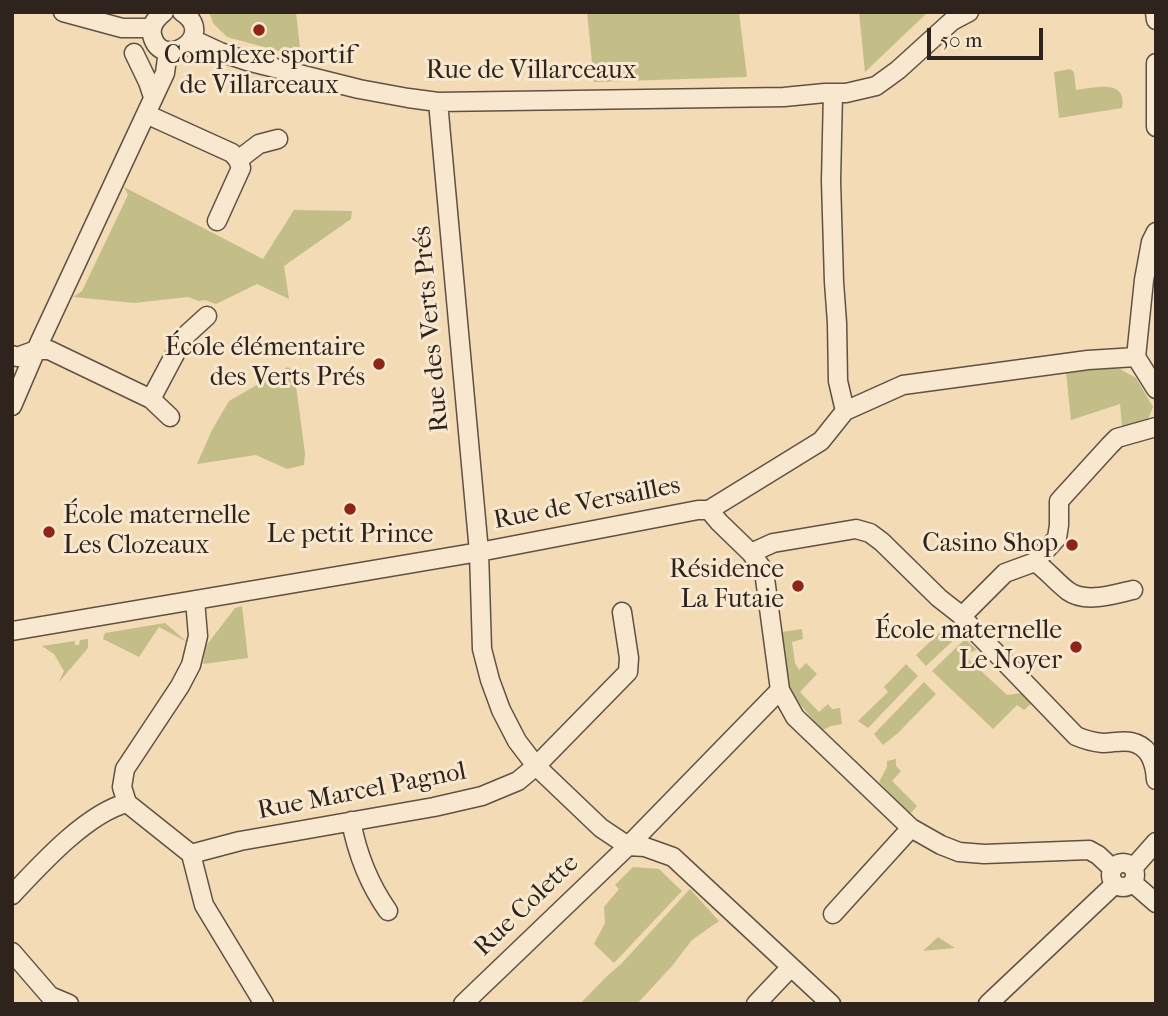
<!DOCTYPE html>
<html>
<head>
<meta charset="utf-8">
<style>
	body { margin:0 }
	#map { position:relative; width:1168px; height:1016px; overflow:hidden; background:#f3dbb5; font-family:"IM FELL French Canon",serif }
	canvas { display:block }
	.frame { position:absolute; inset:0; border:14px solid #2f231e; pointer-events:none }
	.scale { position:absolute; left:927px; top:28px; width:116px; height:32px; box-sizing:border-box; border:4px solid #2f231e; border-top:0; padding-left:9px; font-size:21px; line-height:24px; white-space:nowrap; color:#2f231e; -webkit-text-stroke:5px #f7e8cf; paint-order:stroke }
</style>
</head>
<body>
<div id="map">
<canvas width="1168" height="1016"></canvas>
<div class="frame"></div>
<div class="scale">50 m</div>
</div>
<script>
const g = document.querySelector('canvas').getContext('2d');
g.lineJoin = 'round';
function fillPath(path, color) { g.fillStyle = color; g.fill(path, 'evenodd'); }
function strokePath(path, color, width, dash) { g.strokeStyle = color; g.lineWidth = width; g.lineCap = dash ? 'butt' : 'round'; g.setLineDash(dash || []); g.stroke(path); }
function drawText(font, color, halo, rows, align = 'center') {
  g.font = font + ' "IM FELL French Canon",serif'; g.lineWidth = 6; g.setLineDash([]); g.textBaseline = 'middle'; g.strokeStyle = halo; g.fillStyle = color; for (const [text, x, y, turn = 0] of rows) {
    g.save(); g.translate(x, y); g.rotate((+turn || 0) * Math.PI / 180); g.textAlign = isNaN(turn) ? turn : align; if (halo) g.strokeText(text, 0, 0); g.fillText(text, 0, 0); g.restore();
  }
}
const green = new Path2D(`
	M 209,12 L 296,12 L 301,57 L 227,37 L 213,23 Z
	M 587,12 L 739,12 L 747,77 L 594,82 Z
	M 859,12 L 928,12 L 865,72 Z
	M 1070,69 L 1074,72 L 1076,90 C 1094,88 1128,78 1122,108 L 1059,118 L 1054,72 Z
	M 124,187 L 263,259 L 294,210 L 352,211 L 351,219 L 284,266 L 289,299 L 257,284 L 216,304 L 205,300 L 199,301 L 188,297 L 134,303 L 73,297 L 82,291 L 128,195 Z
	M 288,367 L 294,371 L 305,453 L 304,465 L 287,469 L 256,455 L 197,464 L 212,430 L 229,401 Z
	M 1090,367 L 1120,369 L 1136,378 L 1153,407 L 1148,419 L 1122,427 L 1120,404 L 1071,420 L 1066,372 Z
	M 242,606 L 248,658 L 203,664 L 206,646 L 235,608 Z
	M 165,623 L 187,642 L 159,627 L 139,657 L 103,639 L 105,633 Z
	M 949,624 L 959,635 L 926,666 L 916,655 Z
	M 802,629 L 803,639 L 792,642 L 795,663 L 799,670 L 806,663 L 817,674 L 800,692 L 819,712 L 828,704 L 832,709 L 840,708 L 842,724 L 831,726 L 823,730 C 812,718 800,706 792,692 C 782,674 783,651 781,632 Z
	M 88,639 L 88,648 L 59,682 L 64,671 L 54,654 L 42,646 L 75,641 L 75,645 L 79,645 L 80,640 Z
	M 965,639 L 977,650 L 963,654 L 1007,695 L 1021,693 L 1032,703 L 1024,710 L 1017,705 L 993,729 L 932,671 Z
	M 906,664 L 918,676 L 868,728 L 858,721 L 888,692 L 884,687 Z
	M 924,682 L 936,694 L 898,733 L 883,745 L 874,734 Z
	M 896,759 L 896,766 L 901,771 L 892,781 L 917,806 L 910,814 L 879,782 L 887,767 L 887,761 Z
	M 633,867 L 659,869 L 682,891 L 614,963 L 594,944 L 605,923 L 604,907 L 619,889 L 615,885 Z
	M 690,889 L 719,921 L 692,940 L 672,966 L 637,1004 L 580,1004 L 605,978 L 622,963 Z
	M 938,937 L 955,948 L 923,951 Z`);
const minor = new Path2D(`
	M 63,12 L 122,28 L 152,28
	M 164,12 C 156,18 150,25 152,35 C 161,73 219,36 182,12
	M 1155,12 L 1156,20
	M 192,39 L 220,52 L 247,61 L 359,89 L 408,98 L 438,102 L 784,97 L 825,93 L 846,93 L 876,86 L 898,70 L 952,21 L 969,12
	M 134,53 L 148,82 L 153,97
	M 1156,63 L 1156,127
	M 833,93 L 831,181 L 834,282 L 837,323 L 838,381 L 845,411
	M 438,102 L 479,552 L 482,649 L 490,680 L 501,710 L 517,741 L 536,766 L 601,828 L 628,846 L 645,847 L 673,857 L 831,1004
	M 146,114 L 232,153 L 238,160 L 241,168 L 217,221
	M 238,160 L 259,144 L 278,139
	M 1156,232 L 1151,242 L 1144,280 L 1136,357 L 1156,389
	M 12,355 L 17,357 L 36,350 L 49,350 L 151,399 L 170,417
	M 151,399 L 184,337 L 207,316
	M 12,406 L 36,350 L 165,73 L 168,51
	M 709,510 L 719,522 L 751,553 L 764,571 L 780,690 L 795,717 L 911,828 L 941,845 L 959,852 L 984,854 L 1089,850 L 1098,855 L 1113,869
	M 751,553 L 773,543 L 856,529 L 870,533 L 882,542 L 939,598 L 962,616 L 971,627 L 1076,736 C 1085,740 1093,742 1103,743 C 1112,743 1122,740 1131,742 C 1150,746 1155,763 1156,780
	M 1035,562 C 1047,570 1056,582 1068,591 C 1086,604 1114,594 1133,590
	M 962,616 L 1005,573 L 1035,562 L 1057,538 L 1059,525 L 1059,501 L 1110,445 L 1117,438 L 1156,427
	M 12,631 L 479,552 L 698,510 L 709,510 L 821,441 L 845,411 L 903,385 L 1088,360 L 1136,357
	M 127,803 L 191,854 L 204,905 L 264,1004
	M 351,821 C 357,853 369,884 388,911
	M 191,854 L 240,841 L 434,807 L 482,796 L 518,781 L 536,766 L 628,672 L 629,658 L 622,612
	M1111 875a12 12 0 1 1 24 0a12 12 0 1 1-24 0Z
	M 1133,868 L 1156,842
	M 1133,883 L 1156,903
	M 12,895 C 40,865 87,813 127,803 L 122,787 L 125,769 L 180,686 L 191,665 L 198,636 L 195,600
	M 833,914 L 911,828
	M 12,952 L 50,996 L 69,1004
	M 463,1004 L 628,846 L 780,690
	M 756,1004 L 791,967
	M 988,1004 L 1115,884`);
const markers = [
	[259,30,7,"#8f2418"],
	[379,364,7,"#8f2418"],
	[350,509,7,"#8f2418"],
	[49,532,7,"#8f2418"],
	[1072,545,7,"#8f2418"],
	[798,586,7,"#8f2418"],
	[1076,647,7,"#8f2418"]
];
const poiNames = [
	["Complexe sportif",259,57,"center"],
	["de Villarceaux",259,87,"center"],
	["École élémentaire",365,349],
	["des Verts Prés",365,379],
	["École maternelle",63,517,"left"],
	["Les Clozeaux",63,547,"left"],
	["Le petit Prince",350,536,"center"],
	["Casino Shop",1058,545],
	["Résidence",784,571],
	["La Futaie",784,601],
	["École maternelle",1062,632],
	["Le Noyer",1062,662]
];
const streetNames = [
	["Rue de Villarceaux",531,72],
	["Rue des Verts Prés",432,329,-95],
	["Rue de Versailles",587,504,-11],
	["Rue Marcel Pagnol",362,792,-11],
	["Rue Colette",527,906,-44]
];
fillPath(green, '#c3bd88');
strokePath(minor, '#605144', 21);
strokePath(minor, '#f7e8cf', 18);
for (const [x, y, r, color] of markers) { const dot = new Path2D(); dot.arc(x, y, r, 0, 2 * Math.PI); g.fillStyle = color; g.fill(dot); strokePath(dot, '#f7e8cf', 2.5); }
drawText('26px', '#2f231e', '#f7e8cf', poiNames, 'right');
drawText('26px', '#2f231e', '#f7e8cf', streetNames);
</script>
</body>
</html>
